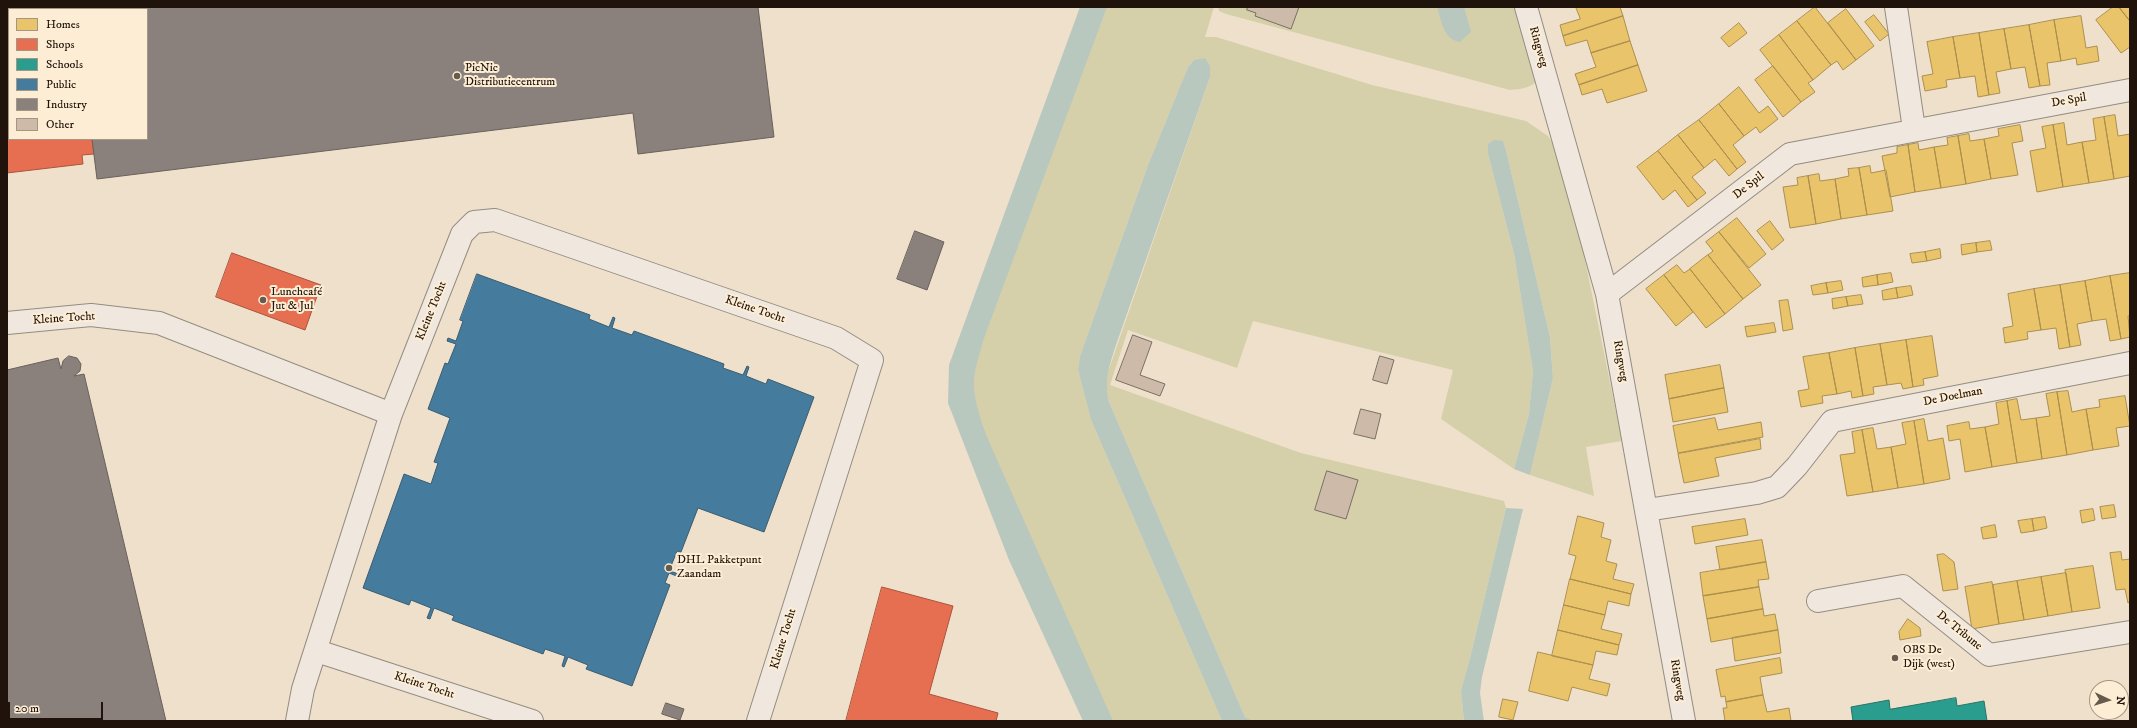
<!DOCTYPE html>
<html>
<head>
<meta charset="utf-8">
<style>
	body { margin:0 }
	#map { position:relative; width:2137px; height:728px; overflow:hidden; background:#eee0cb; font-family:"IM FELL DW Pica",serif }
	canvas { display:block }
	.frame { position:absolute; inset:0; border:8px solid #1f130b; pointer-events:none }
	.legend { position:absolute; left:8px; top:8px; width:140px; height:132px; box-sizing:border-box; background:#fdedd4; border:1px solid #a49684; margin:0; padding:5px 7px; list-style:none; font-size:12px; color:#1f130b }
	.legend li { display:flex; align-items:center; gap:8px; height:20px }
	.legend b { width:20px; border:1px solid #a49684 }
	.north { position:absolute; left:2089px; top:680px; width:40px; height:40px; box-sizing:border-box; background:#fdedd4; border:1px solid #a49684; border-radius:50%; rotate:94deg; font-size:11px; font-weight:700; line-height:16px; text-align:center; color:#1f130b }
	.north::after { content:''; display:block; margin:auto; width:14px; height:18px; background:#675b4e; clip-path:polygon(50% 0,100% 100%,50% 72%,0 100%) }
	.scale { position:absolute; left:8px; top:702px; width:95px; height:18px; box-sizing:border-box; border:2px solid #1f130b; border-top:0; padding-left:5px; font-size:12px; line-height:14px; white-space:nowrap; color:#1f130b; -webkit-text-stroke:3px #fdedd4; paint-order:stroke }
</style>
</head>
<body>
<div id="map">
<canvas width="2137" height="728"></canvas>
<div class="frame"></div>
<ul class="legend">
<li><b style="height:11px;background:#e9c46a"></b>Homes</li>
<li><b style="height:11px;background:#e76f51"></b>Shops</li>
<li><b style="height:11px;background:#2a9d8f"></b>Schools</li>
<li><b style="height:11px;background:#457b9d"></b>Public</li>
<li><b style="height:11px;background:#8a817c"></b>Industry</li>
<li><b style="height:11px;background:#cdbaa8"></b>Other</li>
</ul>
<div class="north">N</div>
<div class="scale">20 m</div>
</div>
<script>
const g = document.querySelector('canvas').getContext('2d');
g.lineJoin = 'round';
function fillPath(path, color) { g.fillStyle = color; g.fill(path, 'evenodd'); }
function strokePath(path, color, width, dash) { g.strokeStyle = color; g.lineWidth = width; g.lineCap = dash ? 'butt' : 'round'; g.setLineDash(dash || []); g.stroke(path); }
function drawText(font, color, halo, rows, align = 'center') {
  g.font = font + ' "IM FELL DW Pica",serif'; g.lineWidth = 4; g.setLineDash([]); g.textBaseline = 'middle'; g.strokeStyle = halo; g.fillStyle = color; for (const [text, x, y, turn = 0] of rows) {
    g.save(); g.translate(x, y); g.rotate((+turn || 0) * Math.PI / 180); g.textAlign = isNaN(turn) ? turn : align; if (halo) g.strokeText(text, 0, 0); g.fillText(text, 0, 0); g.restore();
  }
}
const green = new Path2D(`
	M 1090,7 L 1214,7 L 1205,37 L 1216,37 L 1372,85 L 1526,121 L 1548,136 L 1565,162 L 1622,441 L 1586,447 L 1594,496 L 1530,475 L 1553,378 L 1550,337 L 1506,150 L 1503,141 L 1488,154 L 1514,254 L 1533,371 L 1529,414 L 1514,469 L 1441,419 L 1453,370 L 1253,321 L 1237,368 L 1128,330 L 1110,385 L 1301,453 L 1504,501 L 1506,508 L 1470,658 L 1461,690 L 1464,721 L 1253,721 L 1245,717 L 1109,402 L 1105,386 L 1108,372 L 1210,77 L 1210,66 L 1194,60 L 1188,67 L 1148,165 L 1080,356 L 1078,370 L 1091,420 L 1222,721 L 1101,721 L 960,375 Z
	M 1218,7 L 1518,7 L 1539,79 C 1531,88 1522,89 1510,90 L 1226,14 L 1219,11 Z`);
const water = new Path2D(`
	M 1080,7 L 1107,7 L 984,338 C 981,349 977,361 975,372 C 971,394 980,417 987,437 L 1113,721 L 1083,721 L 1009,560 L 948,403 L 949,365 Z
	M 1437,7 L 1464,7 L 1471,32 L 1460,42 C 1443,39 1442,22 1437,7 Z
	M 1205,58 L 1210,66 L 1210,77 L 1116,345 C 1109,367 1104,380 1109,402 L 1245,717 L 1253,721 L 1222,721 L 1091,420 L 1078,370 L 1080,356 L 1148,165 L 1188,67 L 1194,60 Z
	M 1494,140 L 1503,141 L 1506,150 L 1550,337 L 1553,378 L 1530,475 L 1514,469 L 1529,414 L 1533,371 L 1514,254 L 1488,154 L 1488,144 Z
	M 1506,508 L 1523,509 L 1482,677 L 1480,693 L 1484,721 L 1464,721 L 1461,690 L 1470,658 Z`);
const homes = new Path2D(`
	M 1576,7 L 1620,7 L 1623,16 L 1563,36 L 1560,25 L 1580,19 Z
	M 1815,7 L 1856,60 L 1843,70 L 1837,61 L 1831,65 L 1797,21 Z
	M 2113,7 L 2119,7 L 2130,21 L 2130,47 L 2121,53 L 2096,20 Z
	M 2119,7 L 2130,7 L 2130,21 Z
	M 1846,9 L 1874,46 L 1856,60 L 1828,23 Z
	M 1874,15 L 1889,34 L 1880,41 L 1865,22 Z
	M 1623,16 L 1630,41 L 1591,53 L 1587,40 L 1566,46 L 1563,36 Z
	M 2081,16 L 2086,48 L 2097,46 L 2099,61 L 2077,65 L 2076,58 L 2061,61 L 2054,20 Z
	M 2054,20 L 2061,61 L 2047,63 L 2050,85 L 2040,86 L 2029,25 Z
	M 1797,21 L 1831,65 L 1813,80 L 1779,35 Z
	M 1739,23 L 1747,33 L 1729,47 L 1721,38 Z
	M 2029,25 L 2040,86 L 2029,88 L 2025,67 L 2011,69 L 2004,29 Z
	M 2004,29 L 2011,69 L 1996,72 L 2000,93 L 1989,95 L 1979,33 Z
	M 1979,33 L 1989,95 L 1978,97 L 1975,76 L 1960,78 L 1953,37 Z
	M 1779,35 L 1813,80 L 1808,83 L 1815,92 L 1801,102 L 1760,50 Z
	M 1953,37 L 1960,78 L 1946,80 L 1947,87 L 1925,91 L 1922,76 L 1933,74 L 1927,42 Z
	M 1630,41 L 1638,65 L 1579,85 L 1575,74 L 1596,67 L 1591,53 Z
	M 1638,65 L 1647,91 L 1607,103 L 1602,89 L 1582,95 L 1579,85 Z
	M 1773,66 L 1801,102 L 1783,117 L 1755,80 Z
	M 1739,87 L 1759,113 L 1768,106 L 1778,119 L 1760,133 L 1756,127 L 1744,136 L 1719,104 Z
	M 1719,104 L 1744,136 L 1733,145 L 1746,162 L 1737,169 L 1699,120 Z
	M 2115,115 L 2118,136 L 2130,134 L 2130,176 L 2114,179 L 2104,117 Z
	M 2104,117 L 2114,179 L 2089,183 L 2082,142 L 2096,140 L 2093,119 Z
	M 1699,120 L 1737,169 L 1729,176 L 1715,159 L 1704,168 L 1678,135 Z
	M 2064,123 L 2067,145 L 2082,142 L 2089,183 L 2063,187 L 2053,125 Z
	M 2020,125 L 2023,141 L 2012,143 L 2018,175 L 1991,179 L 1984,139 L 1999,136 L 1998,129 Z
	M 2053,125 L 2063,187 L 2037,192 L 2030,151 L 2046,148 L 2042,127 Z
	M 1969,134 L 1970,141 L 1984,139 L 1991,179 L 1966,184 L 1958,136 Z
	M 1678,135 L 1704,168 L 1692,177 L 1706,193 L 1697,200 L 1658,151 Z
	M 1958,136 L 1966,184 L 1941,188 L 1934,147 L 1948,145 L 1947,138 Z
	M 1918,143 L 1919,150 L 1934,147 L 1941,188 L 1915,192 L 1908,145 Z
	M 1908,145 L 1915,192 L 1890,197 L 1882,156 L 1897,153 L 1897,147 Z
	M 1658,151 L 1697,200 L 1688,207 L 1675,190 L 1663,200 L 1637,167 Z
	M 1870,166 L 1871,173 L 1886,170 L 1893,211 L 1867,215 L 1859,168 Z
	M 1859,168 L 1867,215 L 1841,219 L 1835,179 L 1849,176 L 1848,169 Z
	M 1819,174 L 1820,181 L 1835,179 L 1841,219 L 1816,224 L 1808,176 Z
	M 1808,176 L 1816,224 L 1790,228 L 1783,187 L 1798,185 L 1797,178 Z
	M 1737,218 L 1766,254 L 1749,268 L 1719,232 Z
	M 1770,221 L 1784,240 L 1772,250 L 1757,231 Z
	M 1719,232 L 1761,285 L 1743,299 L 1708,255 L 1713,251 L 1706,242 Z
	M 1990,241 L 1992,250 L 1977,252 L 1976,243 Z
	M 1976,243 L 1977,252 L 1962,255 L 1961,245 Z
	M 1940,249 L 1941,258 L 1927,261 L 1925,252 Z
	M 1925,252 L 1927,261 L 1912,263 L 1910,254 Z
	M 1708,255 L 1743,299 L 1725,314 L 1690,269 Z
	M 1677,265 L 1684,273 L 1690,269 L 1725,314 L 1706,328 L 1664,275 Z
	M 1891,273 L 1893,282 L 1878,285 L 1877,275 Z
	M 2130,273 L 2130,315 L 2128,316 L 2130,337 L 2121,339 L 2110,276 Z
	M 1664,275 L 1693,312 L 1676,326 L 1646,289 Z
	M 1877,275 L 1878,285 L 1863,287 L 1862,278 Z
	M 2110,276 L 2121,339 L 2110,341 L 2106,319 L 2092,321 L 2085,281 Z
	M 1841,281 L 1843,290 L 1828,293 L 1826,283 Z
	M 2085,281 L 2092,321 L 2077,324 L 2081,345 L 2070,347 L 2060,285 Z
	M 1826,283 L 1828,293 L 1813,295 L 1811,286 Z
	M 2060,285 L 2070,347 L 2059,349 L 2056,328 L 2041,330 L 2034,289 Z
	M 1911,286 L 1913,295 L 1898,298 L 1896,288 Z
	M 1896,288 L 1898,298 L 1883,300 L 1882,291 Z
	M 2034,289 L 2041,330 L 2027,332 L 2028,339 L 2005,343 L 2003,328 L 2013,326 L 2008,294 Z
	M 1861,295 L 1863,304 L 1848,306 L 1846,297 Z
	M 1846,297 L 1848,306 L 1833,309 L 1832,299 Z
	M 1788,300 L 1793,329 L 1783,331 L 1779,301 Z
	M 1774,323 L 1776,332 L 1747,337 L 1745,327 Z
	M 1932,336 L 1938,376 L 1923,379 L 1924,385 L 1913,387 L 1906,340 Z
	M 1906,340 L 1913,387 L 1903,389 L 1901,383 L 1887,385 L 1880,344 Z
	M 1880,344 L 1887,385 L 1873,387 L 1874,394 L 1863,396 L 1855,348 Z
	M 1855,348 L 1863,396 L 1852,398 L 1851,391 L 1837,394 L 1829,353 Z
	M 1829,353 L 1837,394 L 1822,396 L 1823,403 L 1801,407 L 1798,391 L 1809,389 L 1803,357 Z
	M 1720,365 L 1724,388 L 1669,399 L 1665,375 Z
	M 1724,388 L 1728,412 L 1673,422 L 1669,399 Z
	M 2068,391 L 2072,412 L 2086,409 L 2093,450 L 2067,455 L 2057,392 Z
	M 2057,392 L 2067,455 L 2042,459 L 2036,418 L 2050,416 L 2046,394 Z
	M 2125,396 L 2130,426 L 2116,428 L 2119,446 L 2093,450 L 2086,409 L 2100,407 L 2099,400 Z
	M 2017,399 L 2021,420 L 2036,418 L 2042,459 L 2017,463 L 2007,401 Z
	M 2007,401 L 2017,463 L 1992,467 L 1985,427 L 1999,424 L 1996,403 Z
	M 1715,418 L 1718,430 L 1761,422 L 1763,437 L 1678,453 L 1673,426 Z
	M 1924,419 L 1928,441 L 1943,438 L 1950,479 L 1924,484 L 1914,421 Z
	M 1914,421 L 1924,484 L 1898,488 L 1891,447 L 1906,444 L 1902,423 Z
	M 1969,422 L 1970,429 L 1985,427 L 1992,467 L 1965,472 L 1960,439 L 1949,441 L 1947,426 Z
	M 1873,428 L 1877,449 L 1891,447 L 1898,488 L 1873,492 L 1862,430 Z
	M 1862,430 L 1873,492 L 1847,496 L 1840,455 L 1855,453 L 1852,432 Z
	M 1760,439 L 1761,449 L 1715,458 L 1719,476 L 1684,483 L 1678,454 Z
	M 2114,505 L 2116,517 L 2102,519 L 2100,507 Z
	M 2093,509 L 2095,520 L 2082,523 L 2080,511 Z
	M 1578,516 L 1604,523 L 1601,537 L 1611,540 L 1606,561 L 1617,564 L 1613,579 L 1634,584 L 1631,594 L 1570,579 L 1576,556 L 1569,554 Z
	M 2045,517 L 2047,528 L 2034,531 L 2032,519 Z
	M 1745,519 L 1748,535 L 1695,544 L 1692,527 Z
	M 2032,519 L 2034,531 L 2021,533 L 2018,521 Z
	M 1995,525 L 1997,537 L 1983,539 L 1981,528 Z
	M 1762,540 L 1766,562 L 1720,570 L 1716,547 Z
	M 2121,552 L 2122,560 L 2130,559 L 2130,602 L 2128,603 L 2125,589 L 2116,590 L 2110,553 Z
	M 1944,554 L 1954,562 L 1958,589 L 1943,591 L 1937,555 Z
	M 1766,562 L 1769,579 L 1758,580 L 1759,587 L 1703,596 L 1700,573 Z
	M 2093,566 L 2100,608 L 2072,612 L 2065,570 Z
	M 2066,573 L 2072,612 L 2048,616 L 2041,577 Z
	M 2041,577 L 2048,616 L 2024,620 L 2017,581 Z
	M 1570,579 L 1631,594 L 1629,606 L 1608,601 L 1605,615 L 1564,605 Z
	M 2017,581 L 2024,620 L 1999,624 L 1993,585 Z
	M 1992,582 L 1999,624 L 1972,629 L 1965,587 Z
	M 1759,587 L 1763,609 L 1707,619 L 1703,596 Z
	M 1564,605 L 1605,615 L 1601,629 L 1622,634 L 1619,645 L 1558,630 Z
	M 1763,609 L 1764,616 L 1775,614 L 1778,630 L 1711,642 L 1707,619 Z
	M 1908,619 L 1920,628 L 1921,636 L 1900,640 L 1899,632 Z
	M 1558,630 L 1619,645 L 1617,655 L 1596,651 L 1593,665 L 1552,656 Z
	M 1778,630 L 1781,653 L 1735,661 L 1732,638 Z
	M 1538,652 L 1593,665 L 1589,679 L 1610,684 L 1607,696 L 1572,687 L 1568,701 L 1529,691 Z
	M 1780,658 L 1782,673 L 1760,677 L 1763,695 L 1726,702 L 1725,696 L 1721,697 L 1716,670 Z
	M 1763,695 L 1767,712 L 1789,708 L 1791,721 L 1725,721 L 1723,708 L 1727,708 L 1726,702 Z
	M 1503,699 L 1518,702 L 1513,720 L 1499,717 Z`);
const shops = new Path2D(`
	M 7,112 L 9,112 L 9,139 L 92,139 L 94,154 L 82,155 L 83,164 L 7,173 Z
	M 232,253 L 321,285 L 305,330 L 216,297 Z
	M 882,587 L 953,606 L 929,694 L 998,713 L 996,721 L 846,721 Z`);
const schools = new Path2D(`
	M 1956,698 L 1957,706 L 1984,701 L 1987,721 L 1853,721 L 1851,707 L 1889,700 L 1890,709 Z`);
const public = new Path2D(`
	M 477,274 L 590,315 L 589,319 L 609,327 L 613,317 L 615,318 L 612,328 L 632,335 L 634,331 L 724,364 L 723,368 L 743,375 L 747,366 L 749,367 L 746,376 L 766,384 L 768,379 L 814,397 L 764,532 L 698,508 L 681,552 L 677,551 L 669,571 L 679,574 L 679,577 L 669,573 L 665,583 L 670,585 L 632,686 L 586,669 L 588,665 L 568,657 L 564,667 L 562,666 L 565,656 L 545,649 L 543,654 L 452,620 L 454,616 L 434,608 L 430,619 L 427,618 L 431,608 L 411,600 L 409,605 L 363,588 L 404,474 L 431,484 L 438,463 L 434,462 L 450,418 L 428,409 L 445,363 L 448,364 L 456,344 L 447,341 L 448,338 L 456,341 L 463,321 L 460,320 Z`);
const industry = new Path2D(`
	M 7,7 L 758,7 L 774,137 L 638,154 L 633,113 L 97,179 L 92,139 L 147,139 L 147,9 L 9,9 L 9,39 L 7,39 Z
	M 915,231 L 944,242 L 927,290 L 897,279 Z
	M 69,356 L 77,358 L 81,364 L 80,371 L 74,376 L 84,374 L 166,721 L 7,721 L 7,370 L 58,358 L 61,369 L 63,361 Z
	M 666,703 L 684,709 L 680,720 L 662,714 Z`);
const building = new Path2D(`
	M 1248,7 L 1299,7 L 1291,29 L 1255,16 L 1256,13 L 1247,10 Z
	M 1133,335 L 1152,342 L 1140,375 L 1165,384 L 1160,396 L 1116,380 Z
	M 1380,356 L 1394,360 L 1387,384 L 1373,380 Z
	M 1361,409 L 1381,414 L 1375,439 L 1354,434 Z
	M 1327,471 L 1358,480 L 1346,519 L 1315,510 Z`);
const minor = new Path2D(`
	M 1526,7 L 1607,294 L 1684,721
	M 1896,7 L 1914,129
	M 1607,294 L 1790,154 L 2130,90
	M 7,323 L 91,315 L 159,323 L 391,414
	M 1647,510 L 1757,493 L 1777,487 L 1797,466 L 1832,421 L 2130,363
	M 1818,601 L 1903,586 L 1989,655 L 2130,632
	M 317,651 L 532,721
	M 297,721 L 303,689 L 391,414 L 462,234 L 474,222 L 495,220 L 836,338 L 872,360 L 758,721`);
const markers = [
	[457,76,4,"#675b4e"],
	[263,300,4,"#675b4e"],
	[669,568,4,"#675b4e"],
	[1895,658,4,"#675b4e"]
];
const streetNames = [
	["Ringweg",1538,47,74],
	["De Spil",2069,101,-10],
	["De Spil",1749,186,-38],
	["Kleine Tocht",755,310,19],
	["Kleine Tocht",432,311,-68],
	["Kleine Tocht",64,319,-4],
	["Ringweg",1620,361,80],
	["De Doelman",1953,397,-11],
	["De Tribune",1959,631,39],
	["Kleine Tocht",784,639,-73],
	["Ringweg",1677,680,80],
	["Kleine Tocht",424,686,18]
];
const poiNames = [
	["PicNic",465,69],
	["Distributiecentrum",465,83],
	["Lunchcafé",271,293],
	["Jut & Jul",271,307],
	["DHL Pakketpunt",677,561],
	["Zaandam",677,575],
	["OBS De",1903,651],
	["Dijk (west)",1903,665]
];
fillPath(green, '#d5d0aa');
fillPath(water, '#b8c8be');
fillPath(homes, '#e9c46a');
strokePath(homes, '#ac8f4e', 1);
fillPath(shops, '#e76f51');
strokePath(shops, '#ab533c', 1);
fillPath(schools, '#2a9d8f');
strokePath(schools, '#277467', 1);
fillPath(public, '#457b9d');
strokePath(public, '#3a5c71', 1);
fillPath(industry, '#8a817c');
strokePath(industry, '#6a605a', 1);
fillPath(building, '#cdbaa8');
strokePath(building, '#787065', 1);
strokePath(minor, '#958c80', 24);
strokePath(minor, '#f0e8de', 22);
for (const [x, y, r, color] of markers) { const dot = new Path2D(); dot.arc(x, y, r, 0, 2 * Math.PI); g.fillStyle = color; g.fill(dot); strokePath(dot, '#fdedd4', 1.5); }
drawText('12px', '#1f130b', '#fdedd4', streetNames);
drawText('12px', '#1f130b', '#fdedd4', poiNames, 'left');
</script>
</body>
</html>
